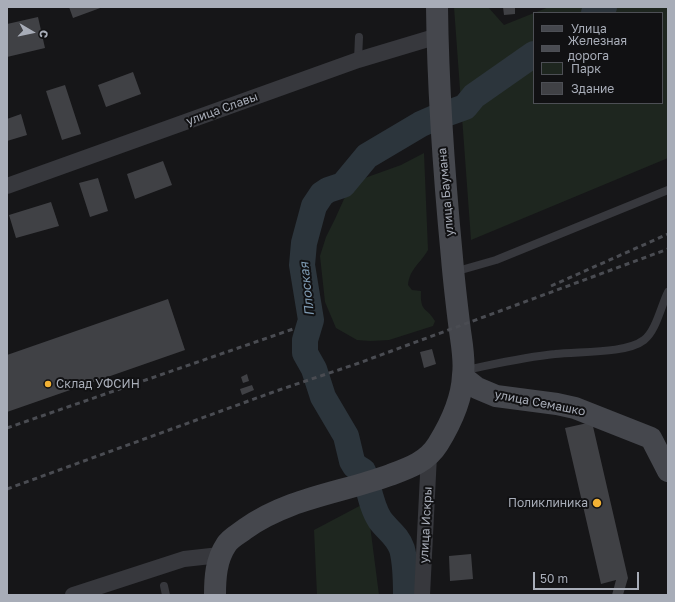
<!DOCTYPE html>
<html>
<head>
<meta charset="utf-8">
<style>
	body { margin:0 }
	#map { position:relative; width:675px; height:602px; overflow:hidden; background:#161618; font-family:"Golos Text",sans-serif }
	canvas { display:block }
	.frame { position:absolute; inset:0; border:8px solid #a8adb8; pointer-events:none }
	.legend { position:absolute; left:533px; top:12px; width:130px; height:92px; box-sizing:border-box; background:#111113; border:1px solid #4d4f55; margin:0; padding:5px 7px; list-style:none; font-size:12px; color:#a8adb8 }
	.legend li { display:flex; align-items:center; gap:8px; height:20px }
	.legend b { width:20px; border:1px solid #4d4f55 }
	.north { position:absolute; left:12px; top:12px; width:40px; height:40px; -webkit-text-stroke:3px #111113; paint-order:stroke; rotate:99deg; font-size:11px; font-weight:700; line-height:16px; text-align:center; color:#a8adb8 }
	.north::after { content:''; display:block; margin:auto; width:14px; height:18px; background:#a8adb8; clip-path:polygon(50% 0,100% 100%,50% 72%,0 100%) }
	.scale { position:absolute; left:533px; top:572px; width:106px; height:18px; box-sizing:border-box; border:2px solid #a8adb8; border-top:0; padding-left:5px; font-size:12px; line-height:14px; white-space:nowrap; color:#a8adb8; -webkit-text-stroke:3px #111113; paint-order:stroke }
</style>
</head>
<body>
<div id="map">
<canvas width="675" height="602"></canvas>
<div class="frame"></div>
<ul class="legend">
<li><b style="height:5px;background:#45474d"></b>Улица</li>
<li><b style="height:5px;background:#4a4c52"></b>Железная дорога</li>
<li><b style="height:11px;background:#1e261f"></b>Парк</li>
<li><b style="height:11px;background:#404145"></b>Здание</li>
</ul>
<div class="north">С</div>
<div class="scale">50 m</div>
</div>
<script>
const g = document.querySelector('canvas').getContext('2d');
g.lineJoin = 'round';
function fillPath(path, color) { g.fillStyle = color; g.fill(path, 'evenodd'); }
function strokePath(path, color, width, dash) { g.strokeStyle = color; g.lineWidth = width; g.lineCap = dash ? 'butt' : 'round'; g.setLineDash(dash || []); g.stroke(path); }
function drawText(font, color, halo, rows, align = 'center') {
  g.font = font + ' "Golos Text",sans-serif'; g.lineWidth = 4; g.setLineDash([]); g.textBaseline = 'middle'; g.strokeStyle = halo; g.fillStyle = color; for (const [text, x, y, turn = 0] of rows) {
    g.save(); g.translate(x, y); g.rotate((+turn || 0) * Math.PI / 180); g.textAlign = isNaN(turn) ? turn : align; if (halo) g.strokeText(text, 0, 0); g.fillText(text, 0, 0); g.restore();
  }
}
const green = new Path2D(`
	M 454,7 L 488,7 L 504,25 L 534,13 L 534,103 L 662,103 L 662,13 L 534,13 L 549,7 L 668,7 L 668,158 L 471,240 Z
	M 424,153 L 428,250 C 420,264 410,268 408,285 L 412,290 L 421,291 C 420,313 426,306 435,321 L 433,326 L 389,340 L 370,341 L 357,340 L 336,328 L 325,302 L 320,256 L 326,237 L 335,219 L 344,199 L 351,189 L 362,179 L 401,165 Z
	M 367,502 L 379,595 L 317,595 L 314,530 Z`);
const river = new Path2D(`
	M 594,13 L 604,7
	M 406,595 C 406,580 406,564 402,549 C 397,535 388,531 380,520 C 372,508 369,490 365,476 L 363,471 L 355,466 L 352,461 L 346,436 L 323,397 L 314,369 L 305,353 L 305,340 L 311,320 L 302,265 L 304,243 L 314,206 L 322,194 L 328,190 L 343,185 L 367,156 L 421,124 L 437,117 L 465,107 L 474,96 L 534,54`);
const building = new Path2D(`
	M 69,7 L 103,7 L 73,18 Z
	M 503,7 L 515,7 L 515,14 L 504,15 Z
	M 38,17 L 45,48 L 7,57 L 7,24 Z
	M 133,72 L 141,94 L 106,107 L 98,85 Z
	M 65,85 L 81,134 L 62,140 L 46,91 Z
	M 21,114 L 27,135 L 7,141 L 7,119 Z
	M 163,161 L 172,185 L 135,199 L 127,174 Z
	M 98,178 L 108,211 L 90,217 L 79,183 Z
	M 51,202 L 59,226 L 16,238 L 9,215 Z
	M 168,299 L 185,350 L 7,412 L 7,355 Z
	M 432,349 L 436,364 L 424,368 L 420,352 Z
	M 247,374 L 249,381 L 243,383 L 241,377 Z
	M 252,385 L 254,390 L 242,395 L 240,389 Z
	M 592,422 L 628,578 L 623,595 L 612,595 L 616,580 L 601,584 L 565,428 Z
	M 471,554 L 473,579 L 450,581 L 449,556 Z`);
const lane = new Path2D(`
	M 358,60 L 359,37
	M 454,272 L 496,260 L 668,190
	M 465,370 C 495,364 525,357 555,354 C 578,351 626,354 644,340 C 656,331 661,306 668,292
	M 164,586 L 166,595`);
const street = new Path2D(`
	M 7,186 L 358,60 L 438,36
	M 73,595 L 184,559 L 220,555
	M 422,595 L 429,455`);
const secondary = new Path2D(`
	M 463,377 L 477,388 L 496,396 L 557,404 L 575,408 L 651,438 L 668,471
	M 215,595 C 215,578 216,560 226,545 C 230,538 239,534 245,529 C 288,498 341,493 390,475 C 409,468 427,462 438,444 C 451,423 462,400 463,375 C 465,361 462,345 460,331 C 457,307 454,282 452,258 C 444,174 438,91 437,7`);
const rail = new Path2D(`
	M 551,286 L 668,234
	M 7,428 L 296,328
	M 7,489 L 276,391 L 359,363 L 668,249`);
const markers = [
	[48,384,4,"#f2b134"],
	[597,503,5,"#f2b134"]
];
const streetNames = [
	["улица Славы",222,109,-20],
	["улица Баумана",446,192,-95],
	["улица Семашко",540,403,11],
	["улица Искры",426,525,-87]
];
const poiNames = [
	["Склад УФСИН",56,384],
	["Поликлиника",588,503,"right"]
];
const waterNames = [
	["Плоская",307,289,-96]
];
fillPath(green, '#1e261f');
strokePath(river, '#2c353c', 26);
fillPath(building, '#404145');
strokePath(lane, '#37383d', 8);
strokePath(street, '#37383d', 16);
strokePath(secondary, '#45474d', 22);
strokePath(rail, '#4a4c52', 3, [5, 4]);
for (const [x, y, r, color] of markers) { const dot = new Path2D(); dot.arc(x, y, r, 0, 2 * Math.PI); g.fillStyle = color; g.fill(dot); strokePath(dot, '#111113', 1.5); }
drawText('12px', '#a8adb8', '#111113', streetNames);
drawText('12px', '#a8adb8', '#111113', poiNames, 'left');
drawText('italic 13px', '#7f9bb3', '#111113', waterNames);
</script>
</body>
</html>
